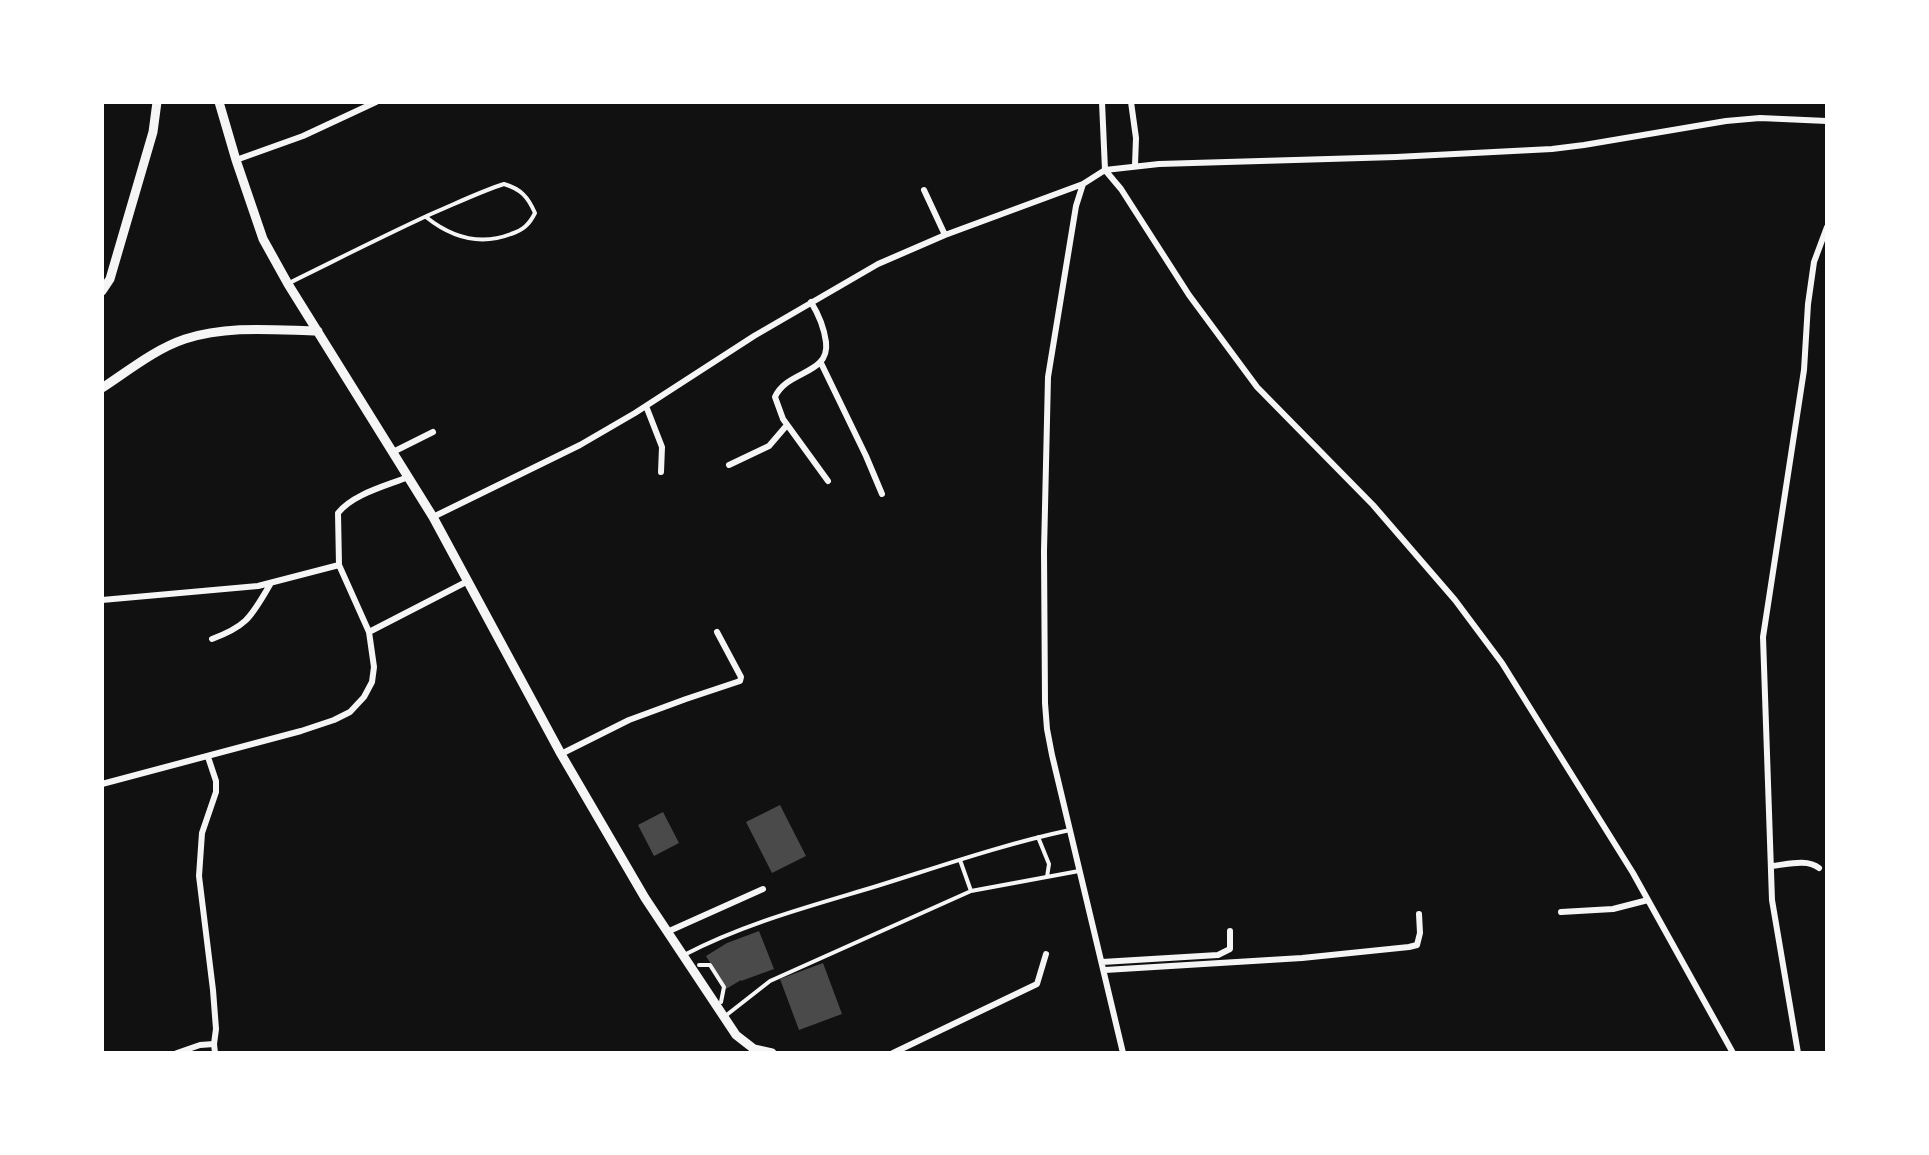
<!DOCTYPE html>
<html>
<head>
<meta charset="utf-8">
<style>
	body { margin:0 }
	#map { position:relative; width:1929px; height:1155px; overflow:hidden; background:#111; font-family:Literata,serif }
	canvas { display:block }
	.frame { position:absolute; inset:0; border:104px solid #fff; pointer-events:none }
</style>
</head>
<body>
<div id="map">
<canvas width="1929" height="1155"></canvas>
<div class="frame"></div>
</div>
<script>
const g = document.querySelector('canvas').getContext('2d');
g.lineJoin = 'round';
function fillPath(path, color) { g.fillStyle = color; g.fill(path, 'evenodd'); }
function strokePath(path, color, width, dash) { g.strokeStyle = color; g.lineWidth = width; g.lineCap = dash ? 'butt' : 'round'; g.setLineDash(dash || []); g.stroke(path); }
const building = new Path2D(`
	M 780,805 L 806,856 L 772,873 L 746,822 Z
	M 663,812 L 679,843 L 654,856 L 638,825 Z
	M 759,931 L 774,969 L 741,981 L 741,980 L 726,989 L 706,956 L 727,943 Z
	M 823,963 L 842,1014 L 799,1030 L 780,979 Z`);
const service = new Path2D(`
	M 289,283 C 336,260 383,236 431,214 C 455,204 479,192 504,184 C 521,189 528,197 535,213 C 529,225 523,230 511,234 C 480,246 451,237 426,217
	M 1038,837 L 1049,864 L 1047,877
	M 960,860 L 971,891
	M 684,955 C 745,923 811,906 877,886 C 941,866 1004,844 1070,830
	M 699,965 L 710,965 L 724,987 L 721,1002
	M 724,1017 L 770,981 L 971,891 L 1079,871`);
const minor = new Path2D(`
	M 1102,102 L 1105,170 L 1121,189 L 1189,295 L 1257,387 L 1373,505 L 1455,600 L 1502,663 L 1633,873 L 1733,1053
	M 1131,102 L 1136,138 L 1135,165
	M 236,160 L 303,136 L 376,102
	M 1083,184 L 1076,206 L 1048,377 L 1044,551 L 1045,703 L 1047,729 L 1052,755 L 1123,1053
	M 924,190 L 945,235
	M 811,302 C 819,315 824,327 826,342 C 830,375 787,370 775,397 L 783,419 L 828,481
	M 821,363 L 866,456 L 882,494
	M 646,406 L 662,447 L 661,472
	M 393,452 L 433,432
	M 729,465 L 769,446 L 787,425
	M 433,517 L 580,445 L 635,413 L 754,336 L 878,264 L 945,235 L 1083,184 L 1105,170 L 1159,164 L 1396,157 L 1552,149 L 1584,145 L 1726,121 L 1760,118 L 1827,121
	M 102,600 L 258,586 L 339,565
	M 369,632 L 339,565 L 338,513 C 353,494 386,486 408,477
	M 212,639 C 249,625 251,616 271,583
	M 561,754 L 629,720 L 686,699 L 740,681 L 741,677 L 717,632
	M 208,757 L 216,781 L 216,792 L 202,833 L 199,876 L 213,990 L 216,1029 L 214,1044
	M 102,784 L 301,731 L 334,720 L 350,712 L 364,697 L 372,682 L 374,667 L 369,632 L 466,582
	M 1771,866 C 1785,865 1807,858 1819,868
	M 1561,912 L 1613,909 L 1648,900
	M 667,932 L 763,889
	M 1102,962 L 1218,955 L 1230,949 L 1230,931
	M 1105,970 L 1302,958 L 1409,947 L 1417,945 L 1420,933 L 1419,914
	M 177,1053 L 200,1045 L 214,1044 L 215,1053
	M 893,1053 L 1037,984 L 1046,954
	M 1798,1053 L 1772,900 L 1763,637 L 1804,370 L 1808,304 L 1814,262 L 1827,227`);
const tertiary = new Path2D(`
	M 219,102 L 236,160 L 263,239 L 288,284 L 433,517 L 561,754 L 645,898 L 736,1035 L 754,1049 L 772,1053
	M 102,291 L 110,279 L 153,132 L 157,102
	M 102,388 C 128,371 155,349 185,339 C 228,325 274,330 318,331`);
fillPath(building, '#4a4a4a');
strokePath(service, '#f5f5f5', 4);
strokePath(minor, '#f5f5f5', 6);
strokePath(tertiary, '#f5f5f5', 9);
</script>
</body>
</html>
